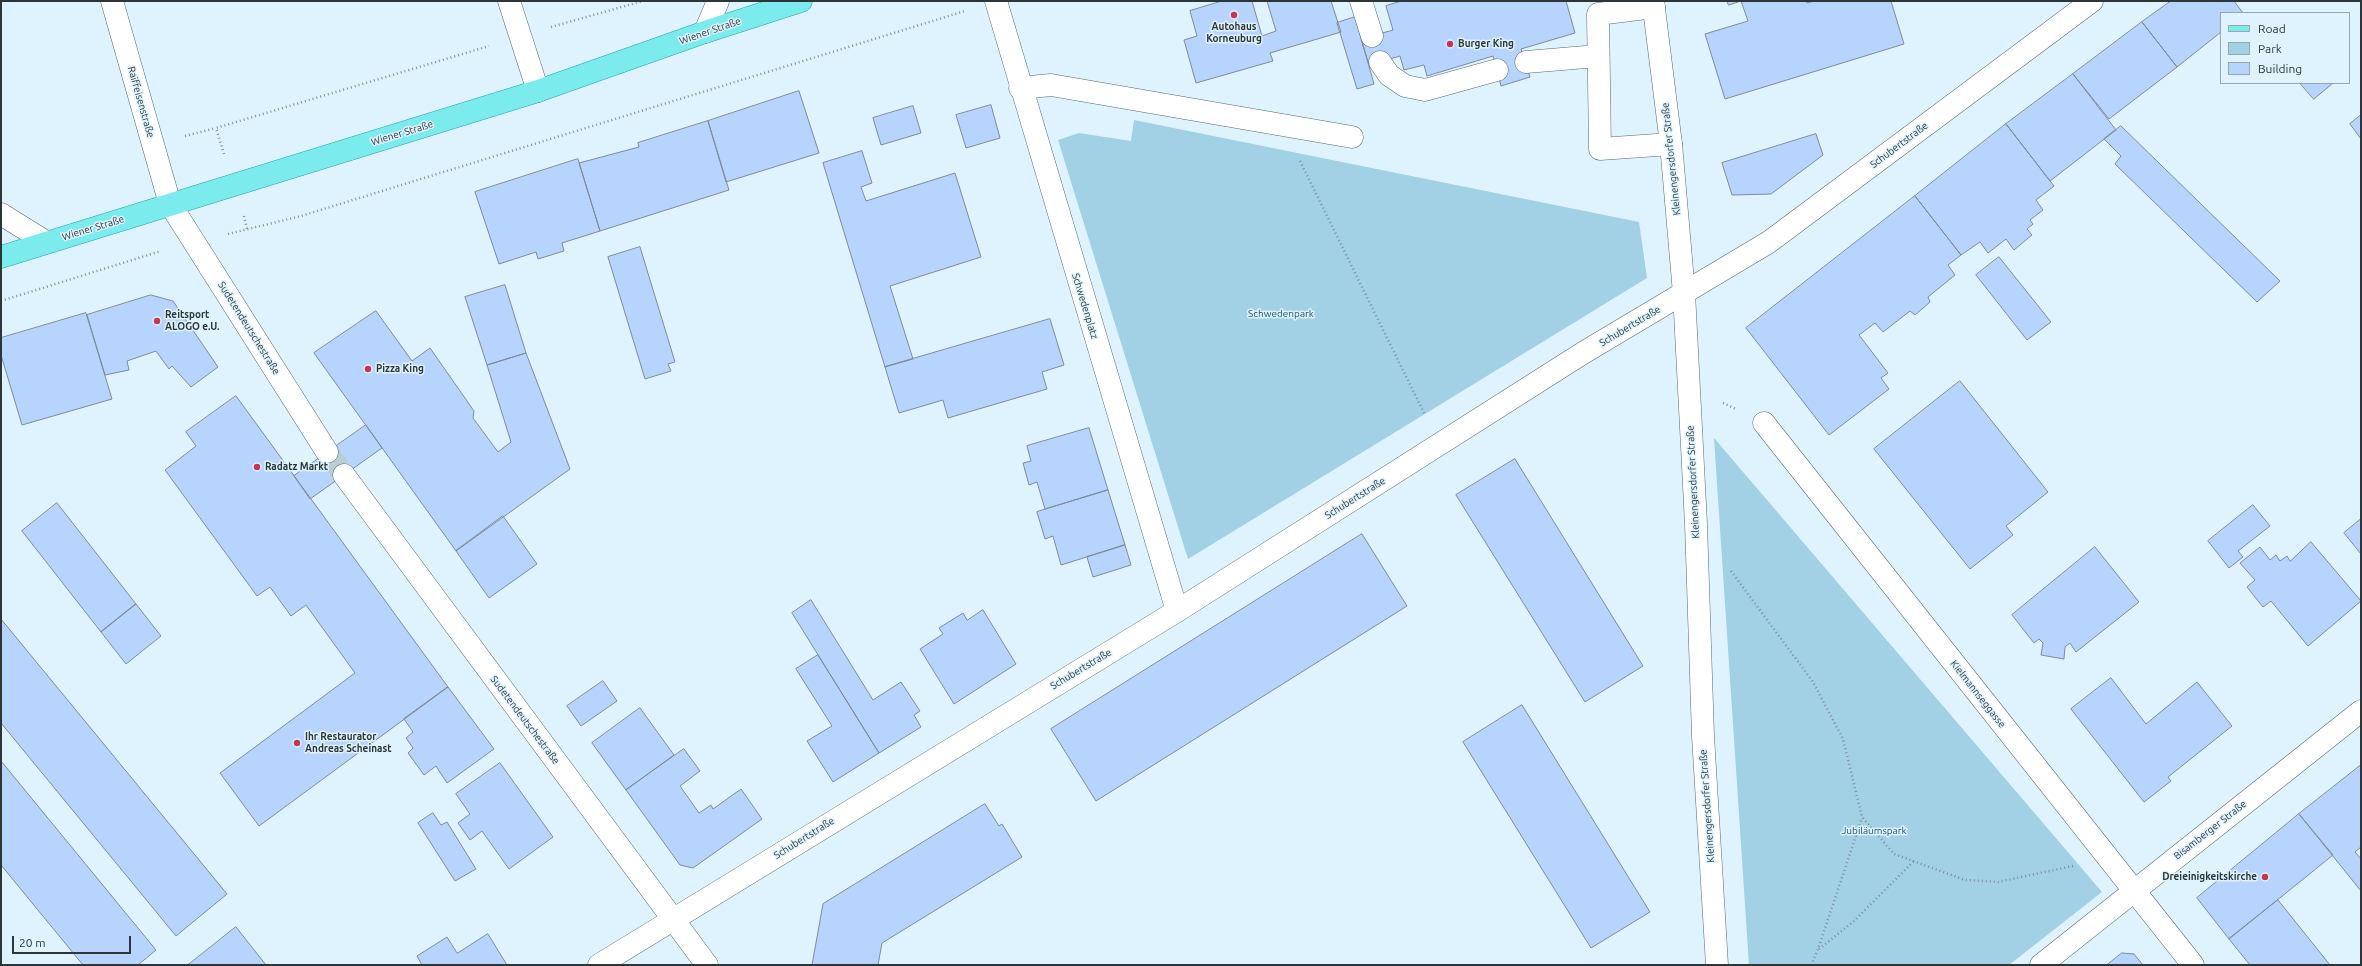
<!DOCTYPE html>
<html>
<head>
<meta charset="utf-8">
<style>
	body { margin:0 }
	#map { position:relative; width:2362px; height:966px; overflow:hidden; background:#def3fd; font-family:Ubuntu,sans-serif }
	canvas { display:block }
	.frame { position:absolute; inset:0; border:2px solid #2c3538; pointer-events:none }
	.legend { position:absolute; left:2220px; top:12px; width:130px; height:72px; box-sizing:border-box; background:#def3fd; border:1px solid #97a7ae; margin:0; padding:5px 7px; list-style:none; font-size:12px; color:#2c3538 }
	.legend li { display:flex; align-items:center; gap:8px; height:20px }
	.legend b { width:20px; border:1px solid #97a7ae }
	.scale { position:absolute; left:12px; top:936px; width:119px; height:18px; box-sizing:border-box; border:2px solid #2c3538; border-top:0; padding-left:5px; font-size:12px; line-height:14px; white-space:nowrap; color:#2c3538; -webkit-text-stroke:3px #def3fd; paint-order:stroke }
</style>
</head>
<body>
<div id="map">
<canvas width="2362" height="966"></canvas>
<div class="frame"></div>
<ul class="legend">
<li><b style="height:5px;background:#7bebee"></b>Road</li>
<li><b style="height:11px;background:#a2d0e4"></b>Park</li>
<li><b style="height:11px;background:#b6d4fe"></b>Building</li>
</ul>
<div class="scale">20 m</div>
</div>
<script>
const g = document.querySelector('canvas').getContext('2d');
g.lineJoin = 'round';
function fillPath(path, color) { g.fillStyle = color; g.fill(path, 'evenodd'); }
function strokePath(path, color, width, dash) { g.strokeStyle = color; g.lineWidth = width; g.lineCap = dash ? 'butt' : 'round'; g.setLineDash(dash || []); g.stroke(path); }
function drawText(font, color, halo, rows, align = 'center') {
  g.font = font + ' Ubuntu,sans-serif'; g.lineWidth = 3; g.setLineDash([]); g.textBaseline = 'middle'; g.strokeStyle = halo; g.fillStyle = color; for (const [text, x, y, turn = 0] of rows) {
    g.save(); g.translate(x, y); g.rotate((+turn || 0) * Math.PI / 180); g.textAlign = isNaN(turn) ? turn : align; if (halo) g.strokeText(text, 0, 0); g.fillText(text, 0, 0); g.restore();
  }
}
const green = new Path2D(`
	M 1134,120 L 1639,222 L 1647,278 L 1188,559 L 1058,140 L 1079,133 L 1131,141 Z
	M 1714,438 L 2102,892 L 2009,965 L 1749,965 Z`);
const building = new Path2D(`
	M 1222,1 L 1252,1 L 1262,36 L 1276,31 L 1267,1 L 1331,1 L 1341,32 L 1270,53 L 1273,61 L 1196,83 L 1184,40 L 1197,36 L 1190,11 Z
	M 1402,1 L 1566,1 L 1575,33 L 1521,49 L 1530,77 L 1501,86 L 1493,56 L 1427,76 L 1424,65 L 1404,70 L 1400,56 L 1369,65 L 1361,39 L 1393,30 L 1386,6 Z
	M 1727,1 L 1806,1 L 1807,3 L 1814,1 L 1891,1 L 1904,44 L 1725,99 L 1705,34 L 1748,21 L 1741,1 L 1729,5 Z
	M 2171,1 L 2234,1 L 2243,13 L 2221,13 L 2221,32 L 2177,67 L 2142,22 Z
	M 1355,17 L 1374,84 L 1357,89 L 1337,23 Z
	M 2142,22 L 2177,67 L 2109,119 L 2073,74 Z
	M 2073,74 L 2116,130 L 2050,181 L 2006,124 Z
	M 2300,83 L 2333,83 L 2314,99 Z
	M 799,91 L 819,153 L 726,182 L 708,121 Z
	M 991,105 L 1000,138 L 966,148 L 956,115 Z
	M 913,106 L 921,133 L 881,145 L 873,118 Z
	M 2361,115 L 2361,139 L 2350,124 Z
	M 708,121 L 729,190 L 600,231 L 579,163 L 639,147 L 638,143 Z
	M 2006,124 L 2054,186 L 2036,200 L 2043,210 L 2030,220 L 2033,224 L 2027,229 L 2032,235 L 2014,250 L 2006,239 L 1988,253 L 1980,242 L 1961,255 L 1915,196 Z
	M 2121,126 L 2280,281 L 2257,302 L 2115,164 L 2121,156 L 2104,139 Z
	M 1816,134 L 1823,155 L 1771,194 L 1732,195 L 1722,163 Z
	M 862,151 L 872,183 L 861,187 L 866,201 L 955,173 L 981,257 L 890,286 L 913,359 L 885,367 L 823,163 Z
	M 578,159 L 600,231 L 562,243 L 564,251 L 538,259 L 536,252 L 499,264 L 475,192 Z
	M 1915,196 L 1961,255 L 1948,265 L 1955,275 L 1928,297 L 1930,302 L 1915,315 L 1910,311 L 1883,332 L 1875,323 L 1859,335 L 1888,373 L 1881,378 L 1889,389 L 1829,435 L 1746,328 Z
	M 640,247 L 675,362 L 668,364 L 671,371 L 645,379 L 608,257 Z
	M 1999,257 L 2051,322 L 2027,340 L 1976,275 Z
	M 505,285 L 526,353 L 487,365 L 465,297 Z
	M 151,295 L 173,301 L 218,367 L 191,387 L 172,366 L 169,369 L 156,351 L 127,361 L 129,370 L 105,375 L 87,315 Z
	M 376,311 L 412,361 L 430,348 L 474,411 L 473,418 L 498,452 L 511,442 L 487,365 L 526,353 L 570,469 L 456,551 L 314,353 Z
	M 86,313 L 112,399 L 22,425 L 1,355 L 1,338 Z
	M 1050,319 L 1064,365 L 1042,372 L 1047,389 L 948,418 L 943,400 L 899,413 L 885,367 Z
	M 1960,381 L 2048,492 L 2006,526 L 2013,535 L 1970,569 L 1874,449 Z
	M 236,396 L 448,687 L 259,826 L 220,773 L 355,673 L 306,605 L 291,616 L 270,587 L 257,596 L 165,470 L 196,446 L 186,432 Z
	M 366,425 L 382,448 L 310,499 L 294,476 Z
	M 1089,428 L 1108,490 L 1045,509 L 1037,482 L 1029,485 L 1023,463 L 1031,461 L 1027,446 Z
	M 1515,459 L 1643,666 L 1585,702 L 1456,495 Z
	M 1108,490 L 1125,545 L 1061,565 L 1053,536 L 1045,539 L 1037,512 Z
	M 57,503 L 136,604 L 101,632 L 22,531 Z
	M 2253,505 L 2270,526 L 2238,551 L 2243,557 L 2229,568 L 2208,541 Z
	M 503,516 L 537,564 L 489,598 L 456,551 Z
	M 2361,519 L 2361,554 L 2344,533 Z
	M 1362,534 L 1407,606 L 1096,801 L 1051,729 Z
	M 2311,542 L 2361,601 L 2308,646 L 2271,601 L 2263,607 L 2247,587 L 2255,580 L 2240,563 L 2260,547 L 2270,560 L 2276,555 L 2280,561 L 2287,556 L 2290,561 Z
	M 1125,545 L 1131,565 L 1093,577 L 1087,557 Z
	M 2095,547 L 2139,602 L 2076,652 L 2070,643 L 2065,647 L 2064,659 L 2041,655 L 2043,643 L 2039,639 L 2034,643 L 2012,615 Z
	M 811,600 L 873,700 L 901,682 L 920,711 L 914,715 L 921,727 L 879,753 L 792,613 Z
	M 136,604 L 161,636 L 126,664 L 101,632 Z
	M 983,610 L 1016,664 L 954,704 L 920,649 L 943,634 L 939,628 L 963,613 L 967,620 Z
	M 1,619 L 227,894 L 176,936 L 1,723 Z
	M 818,655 L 879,753 L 833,782 L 807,741 L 832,726 L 796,669 Z
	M 2111,678 L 2146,724 L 2197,682 L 2232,726 L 2168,777 L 2171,781 L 2144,802 L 2071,709 Z
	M 603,681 L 617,701 L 581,726 L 567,706 Z
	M 448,687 L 494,749 L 447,783 L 436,766 L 424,775 L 408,753 L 413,748 L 406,738 L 413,732 L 404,719 Z
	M 1522,705 L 1650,912 L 1591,948 L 1463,742 Z
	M 640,708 L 674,755 L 626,790 L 592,743 Z
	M 684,749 L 700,771 L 680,786 L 699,813 L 711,805 L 713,809 L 741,789 L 762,819 L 693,868 L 680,865 L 626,790 Z
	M 1,761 L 156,950 L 138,965 L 83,965 L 1,865 Z
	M 500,763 L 553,837 L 509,869 L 482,831 L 470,840 L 458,823 L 470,814 L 456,794 Z
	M 2361,765 L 2361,847 L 2355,852 L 2361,859 L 2361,891 L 2299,814 Z
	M 985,804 L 999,826 L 1002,824 L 1022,857 L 882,943 L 878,965 L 812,965 L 823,904 Z
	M 433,813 L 441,825 L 447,822 L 476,869 L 455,881 L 418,823 Z
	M 2299,814 L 2333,855 L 2229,939 L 2197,898 Z
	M 2278,900 L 2330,965 L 2250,965 L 2229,939 Z
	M 236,927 L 266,965 L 188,965 Z
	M 488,934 L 507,965 L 422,965 L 417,956 L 447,937 L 457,953 Z
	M 2122,953 L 2134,954 L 2143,965 L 2107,965 Z`);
const streetTunnel = new Path2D(`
	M 327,452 L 344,475`);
const path = new Path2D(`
	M 551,27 L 643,1
	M 185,136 L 216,128
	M 224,154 L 216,128 L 489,46
	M 1300,161 L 1425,415
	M 244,216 L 247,229
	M 228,234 L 301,216 L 965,11
	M 1,301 L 161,251
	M 1723,403 L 1736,409
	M 1731,571 L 1813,682 L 1843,739 L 1862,817 L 1894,854 L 1965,880 L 1998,882 L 2073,866
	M 1819,949 L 1854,921 L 1914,861
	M 1811,965 L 1818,949 L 1862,818`);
const lane = new Path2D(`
	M 509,1 L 538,91
	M 1361,1 L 1372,36
	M 1654,7 L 1598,14 L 1600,149 L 1671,144
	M 705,32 L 718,1
	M 1380,62 L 1389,75 L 1405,86 L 1425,90 L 1497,70
	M 1526,62 L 1598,56
	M 1020,88 L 1051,85 L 1352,137
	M 1,214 L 46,242`);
const street = new Path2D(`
	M 112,1 L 170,204 L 327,452
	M 996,1 L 1177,611
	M 1764,423 L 2193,965
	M 344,475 L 707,965
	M 599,965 L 1177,611 L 1583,353 L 1769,242 L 2092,1`);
const secondary = new Path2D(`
	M 1653,1 L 1671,144 L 1684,293 L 1696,524 L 1703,736 L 1717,965
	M 2041,965 L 2361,711`);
const primary = new Path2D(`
	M 1,257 L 538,91 L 705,32 L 801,1`);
const markers = [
	[1234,15,4,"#c63650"],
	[1450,44,4,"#c63650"],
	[157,321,4,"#c63650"],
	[368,369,4,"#c63650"],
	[257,467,4,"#c63650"],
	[297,743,4,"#c63650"],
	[2265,877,4,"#c63650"]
];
const poiNames = [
	["Autohaus",1234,27,"center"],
	["Korneuburg",1234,39,"center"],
	["Burger King",1458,44],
	["Reitsport",165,315],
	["ALOGO e.U.",165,327],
	["Pizza King",376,369],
	["Radatz Markt",265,467],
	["Ihr Restaurator",305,737],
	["Andreas Scheinast",305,749],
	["Dreieinigkeitskirche",2257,877,"right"]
];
const streetNames = [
	["Wiener Straße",710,31,-19],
	["Raiffeisenstraße",141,102,74],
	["Wiener Straße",402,133,-17],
	["Schubertstraße",1899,145,-37],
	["Kleinengersdorfer Straße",1671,159,-96],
	["Wiener Straße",93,228,-17],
	["Schwedenplatz",1085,306,73],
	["Schubertstraße",1630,326,-31],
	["Sudetendeutschestraße",249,328,58],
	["Kleinengersdorfer Straße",1693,482,-93],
	["Schubertstraße",1355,498,-32],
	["Schubertstraße",1081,669,-31],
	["Kielmannseggasse",1978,694,52],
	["Sudetendeutschestraße",525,720,53],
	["Kleinengersdorfer Straße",1707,806,-94],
	["Bisamberger Straße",2210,830,-38],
	["Schubertstraße",804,838,-32]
];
const parkNames = [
	["Schwedenpark",1281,314],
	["Jubiläumspark",1874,831]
];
fillPath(green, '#a2d0e4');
fillPath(building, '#b6d4fe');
strokePath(building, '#7f8a99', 1);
strokePath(streetTunnel, '#bacdd6', 22, [22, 11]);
strokePath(lane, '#566870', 23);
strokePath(street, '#566870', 23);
strokePath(secondary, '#566870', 23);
strokePath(primary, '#26a2a6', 23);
strokePath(path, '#808f95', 2.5, [1, 3]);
strokePath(lane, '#fff', 22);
strokePath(street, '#fff', 22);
strokePath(secondary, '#fff', 22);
strokePath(primary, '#7bebee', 22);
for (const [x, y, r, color] of markers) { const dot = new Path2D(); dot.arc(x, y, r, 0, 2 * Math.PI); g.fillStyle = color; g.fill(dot); strokePath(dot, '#def3fd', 1.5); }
drawText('bold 10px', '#2c3538', '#def3fd', poiNames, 'left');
drawText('10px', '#2c3538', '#def3fd', streetNames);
drawText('10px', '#195268', '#def3fd', parkNames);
</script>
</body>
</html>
